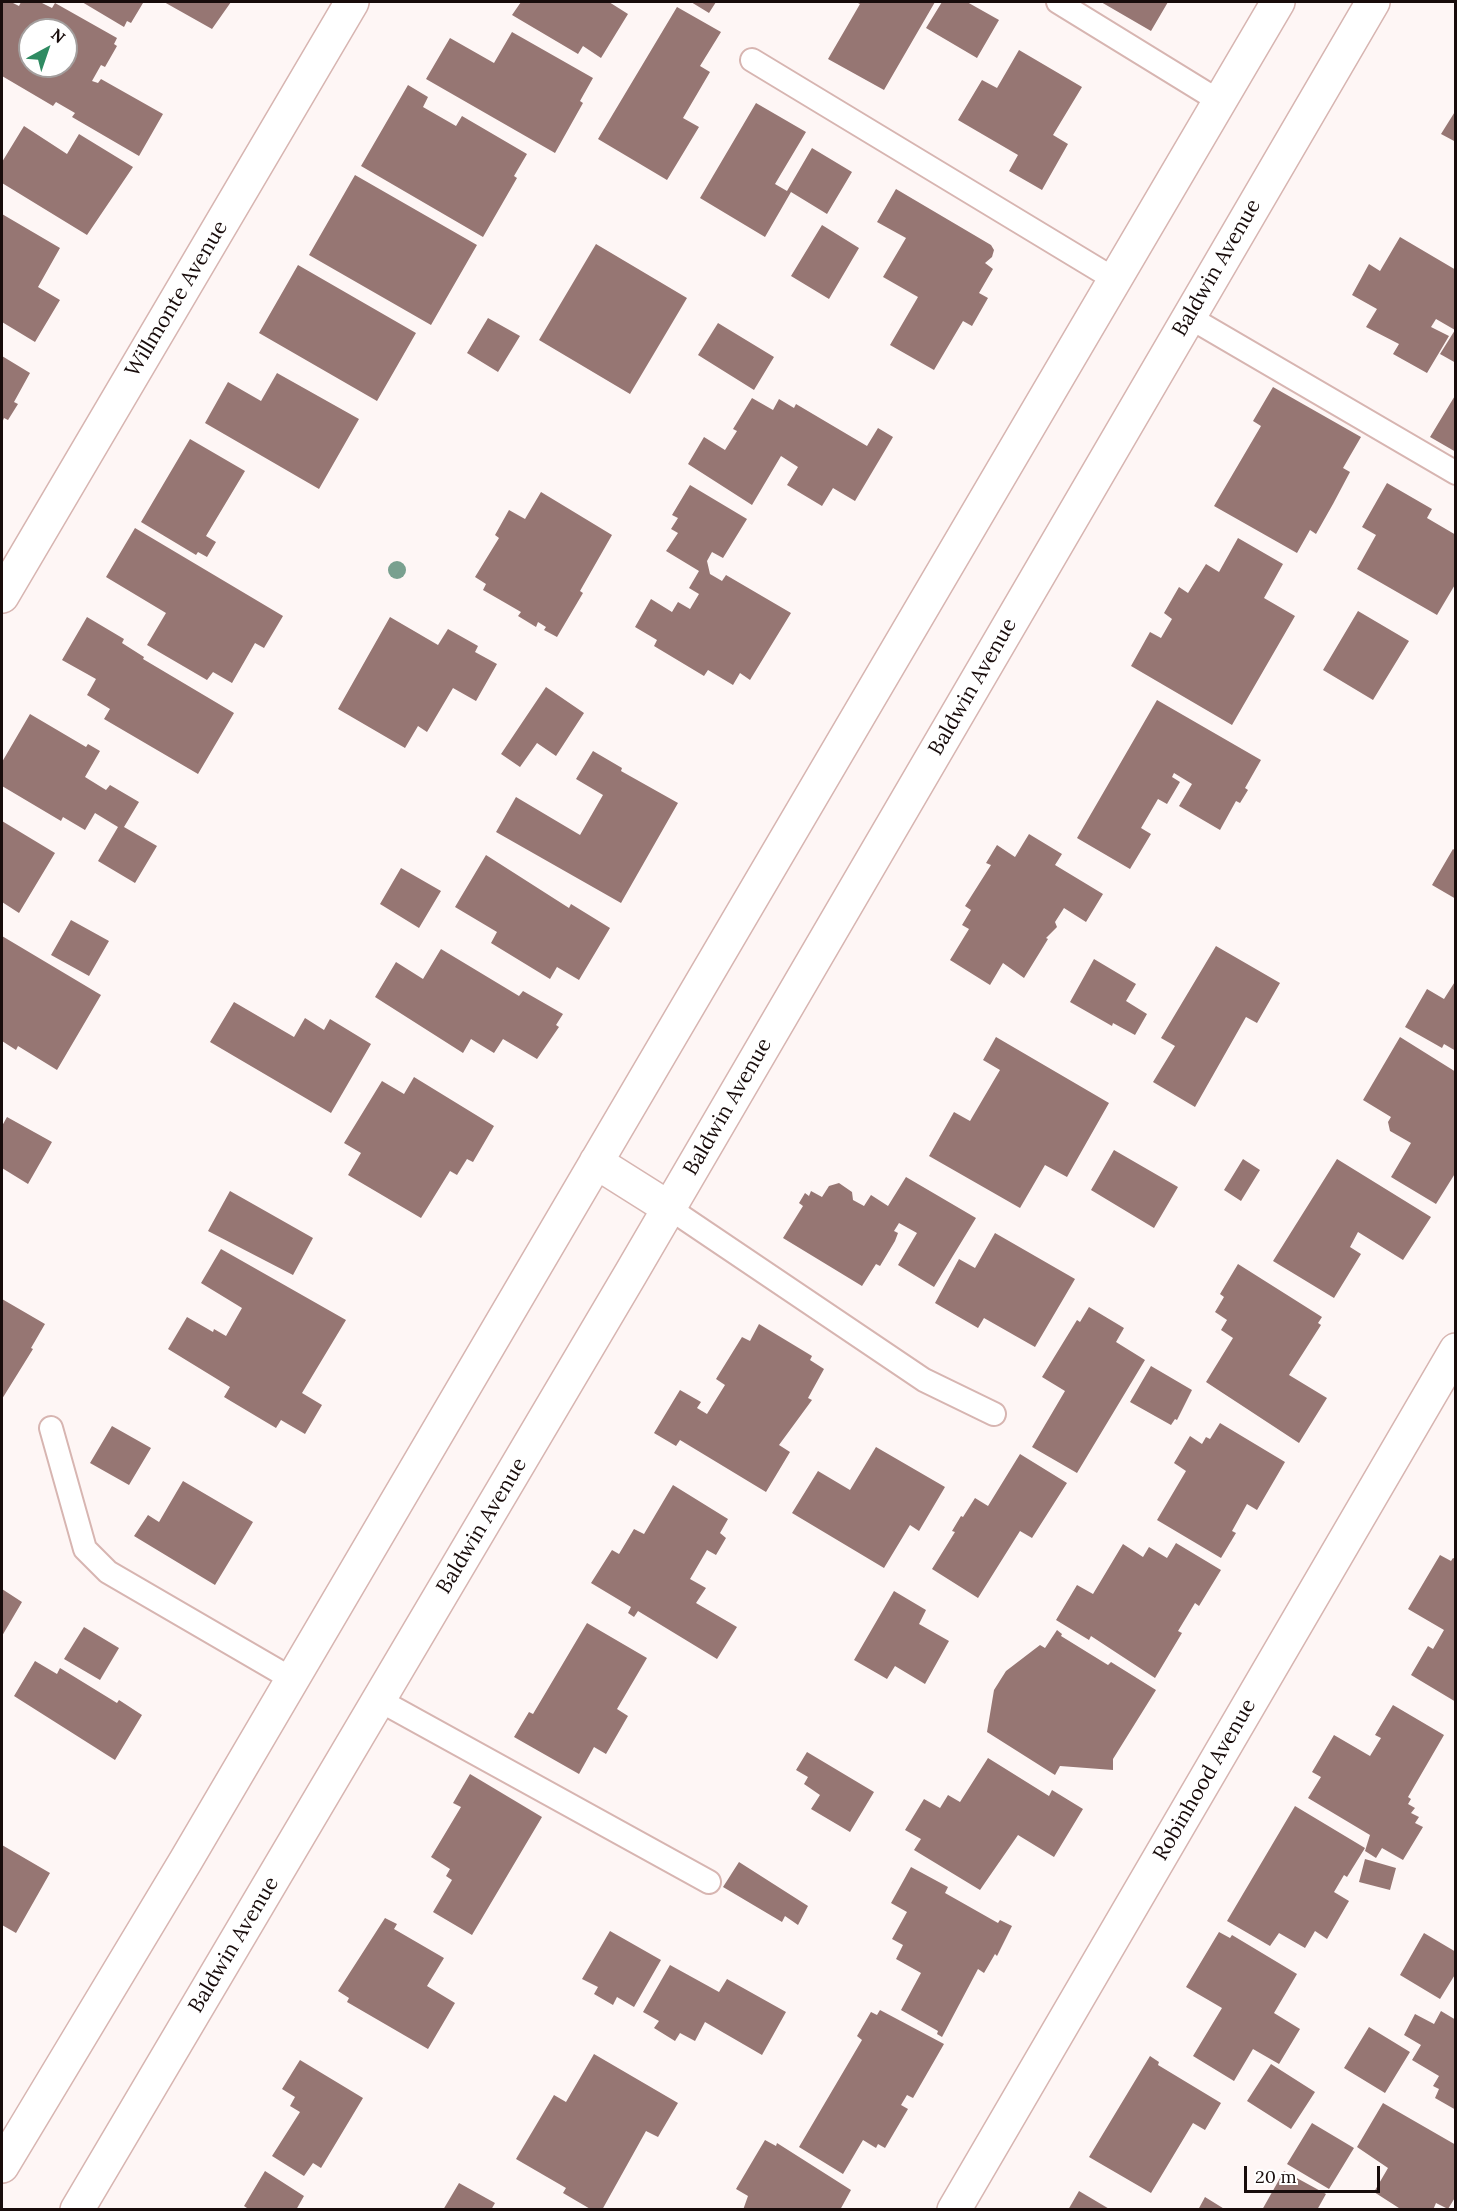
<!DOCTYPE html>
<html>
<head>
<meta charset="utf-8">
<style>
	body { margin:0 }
	#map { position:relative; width:1457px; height:2211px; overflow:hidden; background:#fef6f5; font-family:Lora,serif }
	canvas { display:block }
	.frame { position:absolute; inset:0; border:3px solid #180c0b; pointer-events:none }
	.north { position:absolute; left:18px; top:18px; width:60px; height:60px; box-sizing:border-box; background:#fff; border:2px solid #a39e9d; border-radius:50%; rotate:40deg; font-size:16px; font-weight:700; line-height:24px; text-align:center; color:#180c0b }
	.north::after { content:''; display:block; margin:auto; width:21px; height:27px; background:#2f8b62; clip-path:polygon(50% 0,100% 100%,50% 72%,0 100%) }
	.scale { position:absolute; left:1244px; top:2166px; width:136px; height:27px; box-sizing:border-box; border:3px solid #180c0b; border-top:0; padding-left:8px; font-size:18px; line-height:21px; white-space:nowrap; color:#180c0b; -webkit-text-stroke:4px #fff; paint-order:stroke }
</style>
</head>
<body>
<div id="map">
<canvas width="1457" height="2211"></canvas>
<div class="frame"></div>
<div class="north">N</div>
<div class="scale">20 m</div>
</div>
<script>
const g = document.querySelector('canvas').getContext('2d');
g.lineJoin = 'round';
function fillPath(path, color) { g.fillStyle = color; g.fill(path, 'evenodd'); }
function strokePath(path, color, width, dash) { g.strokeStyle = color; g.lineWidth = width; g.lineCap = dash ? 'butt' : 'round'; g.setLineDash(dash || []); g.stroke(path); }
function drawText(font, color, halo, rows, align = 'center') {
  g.font = font + ' Lora,serif'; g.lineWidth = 4.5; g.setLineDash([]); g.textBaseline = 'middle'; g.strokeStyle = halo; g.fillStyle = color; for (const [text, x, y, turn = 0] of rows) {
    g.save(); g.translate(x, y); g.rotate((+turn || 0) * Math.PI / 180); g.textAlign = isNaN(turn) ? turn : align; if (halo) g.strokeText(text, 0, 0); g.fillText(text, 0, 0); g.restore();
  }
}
const building = new Path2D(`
	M 2,2 L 11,2 L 19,6 L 21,2 L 40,2 L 52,8 L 55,3 L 117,38 L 114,44 L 117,46 L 105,67 L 101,65 L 92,81 L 98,83 L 101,79 L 163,114 L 139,156 L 72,117 L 75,113 L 56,102 L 53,106 L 2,76 ZM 30,30 L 66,30 L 66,66 L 30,66 Z
	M 82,2 L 141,2 L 143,3 L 131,23 L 127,21 L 124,27 Z
	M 164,2 L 231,2 L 212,29 Z
	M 521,2 L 609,2 L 628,14 L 601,58 L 583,46 L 578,54 L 512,15 Z
	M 691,2 L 716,2 L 709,13 Z
	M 856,2 L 935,2 L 884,90 L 828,59 L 860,4 Z
	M 942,2 L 967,2 L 999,20 L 977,58 L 926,28 Z
	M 1101,2 L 1168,2 L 1151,31 Z
	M 677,7 L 721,32 L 700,66 L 710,72 L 683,118 L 699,127 L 667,180 L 598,139 Z
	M 512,32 L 593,78 L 580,101 L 583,103 L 555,153 L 426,79 L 450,38 L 494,63 Z
	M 1019,50 L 1082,87 L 1053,135 L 1068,144 L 1042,190 L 1009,171 L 1018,155 L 958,120 L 982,80 L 997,88 Z
	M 408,85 L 428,97 L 423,107 L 456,126 L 462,116 L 527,154 L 514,176 L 517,178 L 483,237 L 361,166 Z
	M 756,103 L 806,132 L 775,184 L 787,191 L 812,148 L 852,172 L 827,214 L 791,192 L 765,237 L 700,198 Z
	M 1456,110 L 1456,142 L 1441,134 Z
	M 24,126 L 67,154 L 79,134 L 133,167 L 87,235 L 2,183 L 2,162 Z
	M 355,175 L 477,245 L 431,325 L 309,255 Z
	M 896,189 L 991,245 L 994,250 L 992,257 L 985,263 L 993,269 L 979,293 L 988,298 L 972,326 L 963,321 L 934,370 L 890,345 L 918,297 L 883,277 L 906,238 L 877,222 Z
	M 2,214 L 60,248 L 38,287 L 60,300 L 35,342 L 2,322 Z
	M 822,225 L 859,248 L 829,299 L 791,276 Z
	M 1400,237 L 1456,270 L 1456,363 L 1440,354 L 1455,330 L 1436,319 L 1431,327 L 1449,336 L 1427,373 L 1393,354 L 1399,344 L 1366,327 L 1377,309 L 1352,295 L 1369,264 L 1380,271 Z
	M 596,244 L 687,298 L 630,394 L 539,340 Z
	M 298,265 L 416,333 L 377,401 L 259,333 Z
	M 488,318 L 520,336 L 498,372 L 467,353 Z
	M 718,323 L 774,357 L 754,390 L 698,355 Z
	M 2,356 L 30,373 L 14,402 L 18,404 L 8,420 L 4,418 L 2,423 Z
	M 277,373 L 359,419 L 319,489 L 205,423 L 228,382 L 261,401 Z
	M 1273,387 L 1361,437 L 1343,468 L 1350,472 L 1333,504 L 1316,534 L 1310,530 L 1297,553 L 1214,506 L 1261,426 L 1253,421 Z
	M 1456,394 L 1456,452 L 1430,437 Z
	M 752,398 L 773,410 L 779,399 L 794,408 L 796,404 L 867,446 L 878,428 L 893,437 L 855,501 L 833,488 L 822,506 L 787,485 L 798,467 L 781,456 L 752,505 L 688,464 L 704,437 L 725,450 L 737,431 L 733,429 Z
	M 190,439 L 245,471 L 206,536 L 216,542 L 207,557 L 198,552 L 196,555 L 141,522 Z
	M 1387,483 L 1432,509 L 1427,518 L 1456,535 L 1456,583 L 1437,615 L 1357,569 L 1376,535 L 1362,527 Z
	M 690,485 L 747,519 L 723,558 L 712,552 L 707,561 L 710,574 L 722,581 L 726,575 L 791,613 L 750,680 L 740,673 L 733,685 L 708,670 L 704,676 L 654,646 L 657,640 L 635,627 L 651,599 L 672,612 L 678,602 L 690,609 L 699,594 L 689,588 L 699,571 L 666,551 L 678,533 L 671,529 L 678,518 L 672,515 Z
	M 541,492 L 612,535 L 580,591 L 583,593 L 557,637 L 544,630 L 546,627 L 538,622 L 536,627 L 518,616 L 521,612 L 483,590 L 486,584 L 475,577 L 499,538 L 495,535 L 509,510 L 525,519 Z
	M 135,528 L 283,616 L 264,648 L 255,643 L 232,683 L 213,672 L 207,680 L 147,645 L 166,613 L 106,577 Z
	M 1238,538 L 1283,564 L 1264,598 L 1295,616 L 1232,725 L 1131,666 L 1150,632 L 1161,638 L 1172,619 L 1164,613 L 1179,587 L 1188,593 L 1206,564 L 1219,572 Z
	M 1358,611 L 1409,641 L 1373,700 L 1323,670 Z
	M 87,617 L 124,639 L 122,643 L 144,657 L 143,659 L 234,713 L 198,774 L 104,719 L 110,709 L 87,695 L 96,679 L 62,660 Z
	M 390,617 L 438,645 L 448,629 L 478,646 L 475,652 L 497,664 L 476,701 L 453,688 L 427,732 L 418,726 L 405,748 L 338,709 Z
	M 546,687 L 584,713 L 556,756 L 537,743 L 520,767 L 501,754 Z
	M 1157,700 L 1261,760 L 1245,788 L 1248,790 L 1240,803 L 1236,801 L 1220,830 L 1179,806 L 1192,784 L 1174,773 L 1172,777 L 1180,782 L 1167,804 L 1158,799 L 1141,828 L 1151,834 L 1130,869 L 1077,838 Z
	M 30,714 L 86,747 L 88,744 L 100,751 L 85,777 L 106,790 L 110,785 L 139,802 L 124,827 L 157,846 L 135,883 L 98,861 L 118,827 L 95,813 L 85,830 L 63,817 L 61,821 L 2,786 L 2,762 Z
	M 593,751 L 622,768 L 621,771 L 678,803 L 621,903 L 496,832 L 516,797 L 580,835 L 603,795 L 576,779 Z
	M 2,821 L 55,853 L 19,913 L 2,902 Z
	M 1029,834 L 1062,854 L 1055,865 L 1103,894 L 1086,922 L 1064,908 L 1055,922 L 1057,927 L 1046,938 L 1048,939 L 1024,978 L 1003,963 L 990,985 L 950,960 L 969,929 L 962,925 L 971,910 L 965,906 L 991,865 L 986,863 L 997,845 L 1015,857 Z
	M 1453,849 L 1456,851 L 1456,899 L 1432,885 Z
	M 486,855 L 569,908 L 571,904 L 610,928 L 579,980 L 557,967 L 550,979 L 491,943 L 497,932 L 455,907 Z
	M 401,868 L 441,891 L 419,928 L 380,904 Z
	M 71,920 L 109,941 L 89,976 L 51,955 Z
	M 2,936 L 101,995 L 57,1070 L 18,1046 L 16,1050 L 2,1041 Z
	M 1216,946 L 1280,983 L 1257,1023 L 1246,1017 L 1195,1107 L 1153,1082 L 1175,1046 L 1161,1038 Z
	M 441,949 L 519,996 L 523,991 L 563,1014 L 556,1025 L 559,1027 L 537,1059 L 503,1039 L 494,1053 L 471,1039 L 463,1053 L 375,997 L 396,962 L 423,979 Z
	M 1094,959 L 1136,984 L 1126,1001 L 1147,1014 L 1135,1035 L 1113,1023 L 1112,1026 L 1070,1002 Z
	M 1456,980 L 1456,1051 L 1444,1044 L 1442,1048 L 1405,1027 L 1427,989 L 1444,999 Z
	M 234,1002 L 294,1037 L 305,1018 L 324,1030 L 330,1019 L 371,1044 L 331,1113 L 210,1042 Z
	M 996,1037 L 1109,1103 L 1067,1177 L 1045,1165 L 1020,1208 L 929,1156 L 954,1112 L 970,1121 L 1000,1070 L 983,1060 Z
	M 1400,1037 L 1456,1072 L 1456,1172 L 1436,1204 L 1391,1177 L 1411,1143 L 1390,1131 L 1388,1122 L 1391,1117 L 1363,1100 Z
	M 414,1077 L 494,1126 L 473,1162 L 467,1159 L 457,1175 L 450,1171 L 421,1218 L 348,1175 L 361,1153 L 344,1143 L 382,1081 L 404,1094 Z
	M 7,1117 L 52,1142 L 28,1184 L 2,1168 L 2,1126 Z
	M 1114,1150 L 1178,1187 L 1154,1228 L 1091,1190 Z
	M 1243,1159 L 1260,1170 L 1241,1201 L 1224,1190 Z
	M 1337,1159 L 1431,1217 L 1403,1260 L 1358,1232 L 1350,1247 L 1361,1254 L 1334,1298 L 1273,1261 Z
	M 906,1177 L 976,1218 L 934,1287 L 898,1265 L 917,1233 L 899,1223 L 894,1231 L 898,1233 L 895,1241 L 880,1266 L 876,1264 L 862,1286 L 783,1238 L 803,1206 L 799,1203 L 805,1193 L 809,1196 L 811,1191 L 822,1197 L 829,1186 L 839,1183 L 852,1192 L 853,1200 L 864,1206 L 871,1195 L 888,1206 Z
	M 230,1191 L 313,1238 L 293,1275 L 208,1231 Z
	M 995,1233 L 1075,1279 L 1035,1347 L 984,1318 L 978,1328 L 935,1303 L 959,1259 L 975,1268 Z
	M 221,1249 L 346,1320 L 302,1393 L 322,1405 L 305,1434 L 281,1420 L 276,1428 L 224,1397 L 230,1387 L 168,1349 L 187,1317 L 213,1332 L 214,1329 L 226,1336 L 242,1308 L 201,1283 Z
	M 1238,1264 L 1322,1317 L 1318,1323 L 1321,1325 L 1289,1375 L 1327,1398 L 1299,1443 L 1206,1382 L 1233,1338 L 1221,1330 L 1227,1320 L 1215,1312 L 1224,1297 L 1220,1294 Z
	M 2,1299 L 45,1324 L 31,1348 L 33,1349 L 2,1399 Z
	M 1089,1307 L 1124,1328 L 1116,1342 L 1145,1360 L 1077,1473 L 1032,1447 L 1065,1391 L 1042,1377 L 1077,1320 L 1080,1322 Z
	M 759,1324 L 812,1356 L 810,1360 L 824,1369 L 808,1398 L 812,1400 L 779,1445 L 790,1452 L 766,1492 L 680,1440 L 676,1446 L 654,1433 L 680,1390 L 701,1402 L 697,1408 L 707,1414 L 725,1385 L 716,1379 L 742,1337 L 750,1341 Z
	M 1151,1366 L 1192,1390 L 1177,1420 L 1175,1419 L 1171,1425 L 1130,1402 Z
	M 1220,1423 L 1285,1462 L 1257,1510 L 1247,1504 L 1232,1531 L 1236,1533 L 1221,1558 L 1157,1520 L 1186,1471 L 1174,1463 L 1190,1436 L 1202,1444 L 1206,1437 L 1210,1439 Z
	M 112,1426 L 151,1448 L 129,1485 L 90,1463 Z
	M 876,1447 L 945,1487 L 919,1531 L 910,1525 L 884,1568 L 792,1513 L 818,1471 L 850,1490 Z
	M 1020,1454 L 1067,1483 L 1032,1538 L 1020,1531 L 978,1598 L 932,1569 L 955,1532 L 952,1531 L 961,1516 L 963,1517 L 975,1498 L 988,1506 Z
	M 183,1481 L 253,1522 L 215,1585 L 134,1536 L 148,1515 L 159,1522 Z
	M 673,1485 L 728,1519 L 720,1533 L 726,1538 L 716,1555 L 707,1550 L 690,1579 L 706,1588 L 696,1603 L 737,1627 L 717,1659 L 638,1611 L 634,1617 L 628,1613 L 631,1607 L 591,1583 L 612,1550 L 619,1554 L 634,1529 L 644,1534 Z
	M 1176,1543 L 1221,1570 L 1199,1606 L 1195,1603 L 1178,1631 L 1182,1633 L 1155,1678 L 1091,1636 L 1089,1640 L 1056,1620 L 1077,1585 L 1093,1594 L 1123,1544 L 1143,1557 L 1149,1547 L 1167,1558 Z
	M 1440,1555 L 1451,1561 L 1453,1558 L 1456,1559 L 1456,1702 L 1411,1675 L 1428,1646 L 1433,1649 L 1444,1630 L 1408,1609 Z
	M 2,1589 L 22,1602 L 2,1636 Z
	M 894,1591 L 926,1610 L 919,1624 L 949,1641 L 925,1684 L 895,1666 L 887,1679 L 854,1660 Z
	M 587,1623 L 647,1658 L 617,1709 L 628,1716 L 606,1754 L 594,1747 L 579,1774 L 514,1737 L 529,1712 L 533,1714 Z
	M 84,1627 L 119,1648 L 100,1680 L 64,1659 Z
	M 1057,1630 L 1062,1634 L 1061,1636 L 1108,1665 L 1111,1662 L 1156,1690 L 1113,1759 L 1113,1770 L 1060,1766 L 1055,1775 L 987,1732 L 994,1690 L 1006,1671 L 1040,1645 L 1045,1648 Z
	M 35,1661 L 57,1674 L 60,1668 L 117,1703 L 119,1700 L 142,1715 L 115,1760 L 14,1696 Z
	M 1393,1705 L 1444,1735 L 1408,1797 L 1411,1799 L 1408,1804 L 1415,1808 L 1411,1813 L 1419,1817 L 1415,1823 L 1423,1827 L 1403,1860 L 1382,1848 L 1376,1858 L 1365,1851 L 1370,1835 L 1308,1798 L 1321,1777 L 1312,1772 L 1334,1735 L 1370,1756 L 1381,1738 L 1375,1735 Z
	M 807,1752 L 874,1792 L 850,1832 L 811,1809 L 820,1795 L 804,1784 L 808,1777 L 796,1770 Z
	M 988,1758 L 1049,1796 L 1052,1790 L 1083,1809 L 1054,1857 L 1018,1835 L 980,1890 L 914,1850 L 921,1839 L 905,1830 L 924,1799 L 940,1808 L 948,1795 L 960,1802 Z
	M 470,1774 L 542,1817 L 472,1935 L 433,1912 L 452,1880 L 446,1876 L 450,1869 L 431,1857 L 461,1807 L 453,1803 Z
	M 1295,1806 L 1365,1848 L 1347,1877 L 1344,1875 L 1334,1892 L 1349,1901 L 1327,1939 L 1315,1931 L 1305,1948 L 1279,1933 L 1270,1946 L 1227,1921 Z
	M 2,1845 L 50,1873 L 16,1933 L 2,1925 Z
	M 1365,1859 L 1396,1868 L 1390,1890 L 1359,1882 Z
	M 739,1862 L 808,1906 L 798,1925 L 785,1916 L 782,1922 L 723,1887 Z
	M 911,1867 L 948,1887 L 945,1893 L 998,1923 L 1000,1920 L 1012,1926 L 997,1956 L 995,1954 L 984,1973 L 978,1969 L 942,2037 L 937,2034 L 938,2031 L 901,2010 L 921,1973 L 896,1959 L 903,1945 L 892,1939 L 907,1912 L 891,1903 Z
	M 385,1918 L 397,1924 L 394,1929 L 444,1958 L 427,1986 L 455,2003 L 428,2049 L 347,2002 L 349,1998 L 338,1991 Z
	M 610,1931 L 661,1960 L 634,2007 L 617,1997 L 613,2005 L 594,1994 L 598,1987 L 582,1979 Z
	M 1219,1932 L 1230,1938 L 1232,1935 L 1297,1974 L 1274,2013 L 1300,2029 L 1279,2064 L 1253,2049 L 1234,2081 L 1193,2056 L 1222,2008 L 1186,1987 Z
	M 1424,1933 L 1456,1952 L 1456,1973 L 1440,1999 L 1400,1975 Z
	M 670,1965 L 719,1992 L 727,1979 L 786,2012 L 762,2055 L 705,2022 L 695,2041 L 680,2033 L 675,2041 L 654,2028 L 659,2021 L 643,2012 Z
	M 880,2010 L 944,2044 L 913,2098 L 907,2095 L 901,2105 L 908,2109 L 885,2148 L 878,2144 L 876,2148 L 863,2140 L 843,2174 L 799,2147 L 862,2040 L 857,2036 L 871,2012 L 877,2015 Z
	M 1441,2011 L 1456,2020 L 1456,2110 L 1435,2098 L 1439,2089 L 1433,2086 L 1439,2076 L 1412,2060 L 1421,2045 L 1404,2035 L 1415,2014 L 1434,2024 Z
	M 1369,2027 L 1410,2052 L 1385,2093 L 1344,2068 Z
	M 594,2054 L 678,2103 L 658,2137 L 646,2131 L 602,2210 L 592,2210 L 563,2193 L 566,2188 L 516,2159 L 554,2095 L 566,2102 Z
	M 1150,2056 L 1159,2062 L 1158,2065 L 1221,2103 L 1205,2130 L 1193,2123 L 1151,2193 L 1089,2157 Z
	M 300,2060 L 363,2098 L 321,2168 L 313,2163 L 304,2176 L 272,2156 L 300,2112 L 290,2106 L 295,2097 L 282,2089 Z
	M 1271,2064 L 1315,2092 L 1291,2129 L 1247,2101 Z
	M 1383,2103 L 1456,2145 L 1456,2196 L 1448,2209 L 1436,2203 L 1433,2210 L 1402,2210 L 1374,2192 L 1388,2168 L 1357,2147 Z
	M 1312,2123 L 1354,2148 L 1329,2189 L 1287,2164 Z
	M 765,2140 L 776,2146 L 777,2143 L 851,2190 L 840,2210 L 743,2210 L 748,2196 L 736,2189 Z
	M 265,2171 L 304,2196 L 296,2210 L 250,2210 L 244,2206 Z
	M 1284,2171 L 1326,2194 L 1317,2210 L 1262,2210 Z
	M 459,2183 L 495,2203 L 491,2210 L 443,2210 Z
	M 1079,2191 L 1111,2210 L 1068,2210 Z
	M 1205,2197 L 1226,2210 L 1198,2210 Z`);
const service = new Path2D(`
	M 1058,2 L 1219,101
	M 752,60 L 1114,279
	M 1189,317 L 1456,473
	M 669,1208 L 924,1380 L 994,1414
	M 51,1428 L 85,1549 L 108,1572 L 292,1679
	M 379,1700 L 709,1882`);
const minor = new Path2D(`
	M 2,596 L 352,2
	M 954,2210 L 1456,1350`);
const secondary = new Path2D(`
	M 596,1162 L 669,1208
	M 2,2166 L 185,1862 L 1278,2
	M 77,2210 L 630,1275 L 1373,2`);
const trees = [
	[397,570]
];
const streetNames = [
	["Baldwin Avenue",1217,268,-60],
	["Willmonte Avenue",177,299,-59],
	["Baldwin Avenue",973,687,-60],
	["Baldwin Avenue",728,1107,-60],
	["Baldwin Avenue",482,1526,-59],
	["Robinhood Avenue",1205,1780,-60],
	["Baldwin Avenue",234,1945,-59]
];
fillPath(building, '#967673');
strokePath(service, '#d7b5b1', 26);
strokePath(minor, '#d7b5b1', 36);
strokePath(secondary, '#d7b5b1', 36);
strokePath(service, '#fff', 22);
strokePath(minor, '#fff', 33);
strokePath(secondary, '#fff', 33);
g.fillStyle = '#79a08f';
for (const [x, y] of trees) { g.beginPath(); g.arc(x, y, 9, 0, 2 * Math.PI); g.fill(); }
drawText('21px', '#180c0b', '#fff', streetNames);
</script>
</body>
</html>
